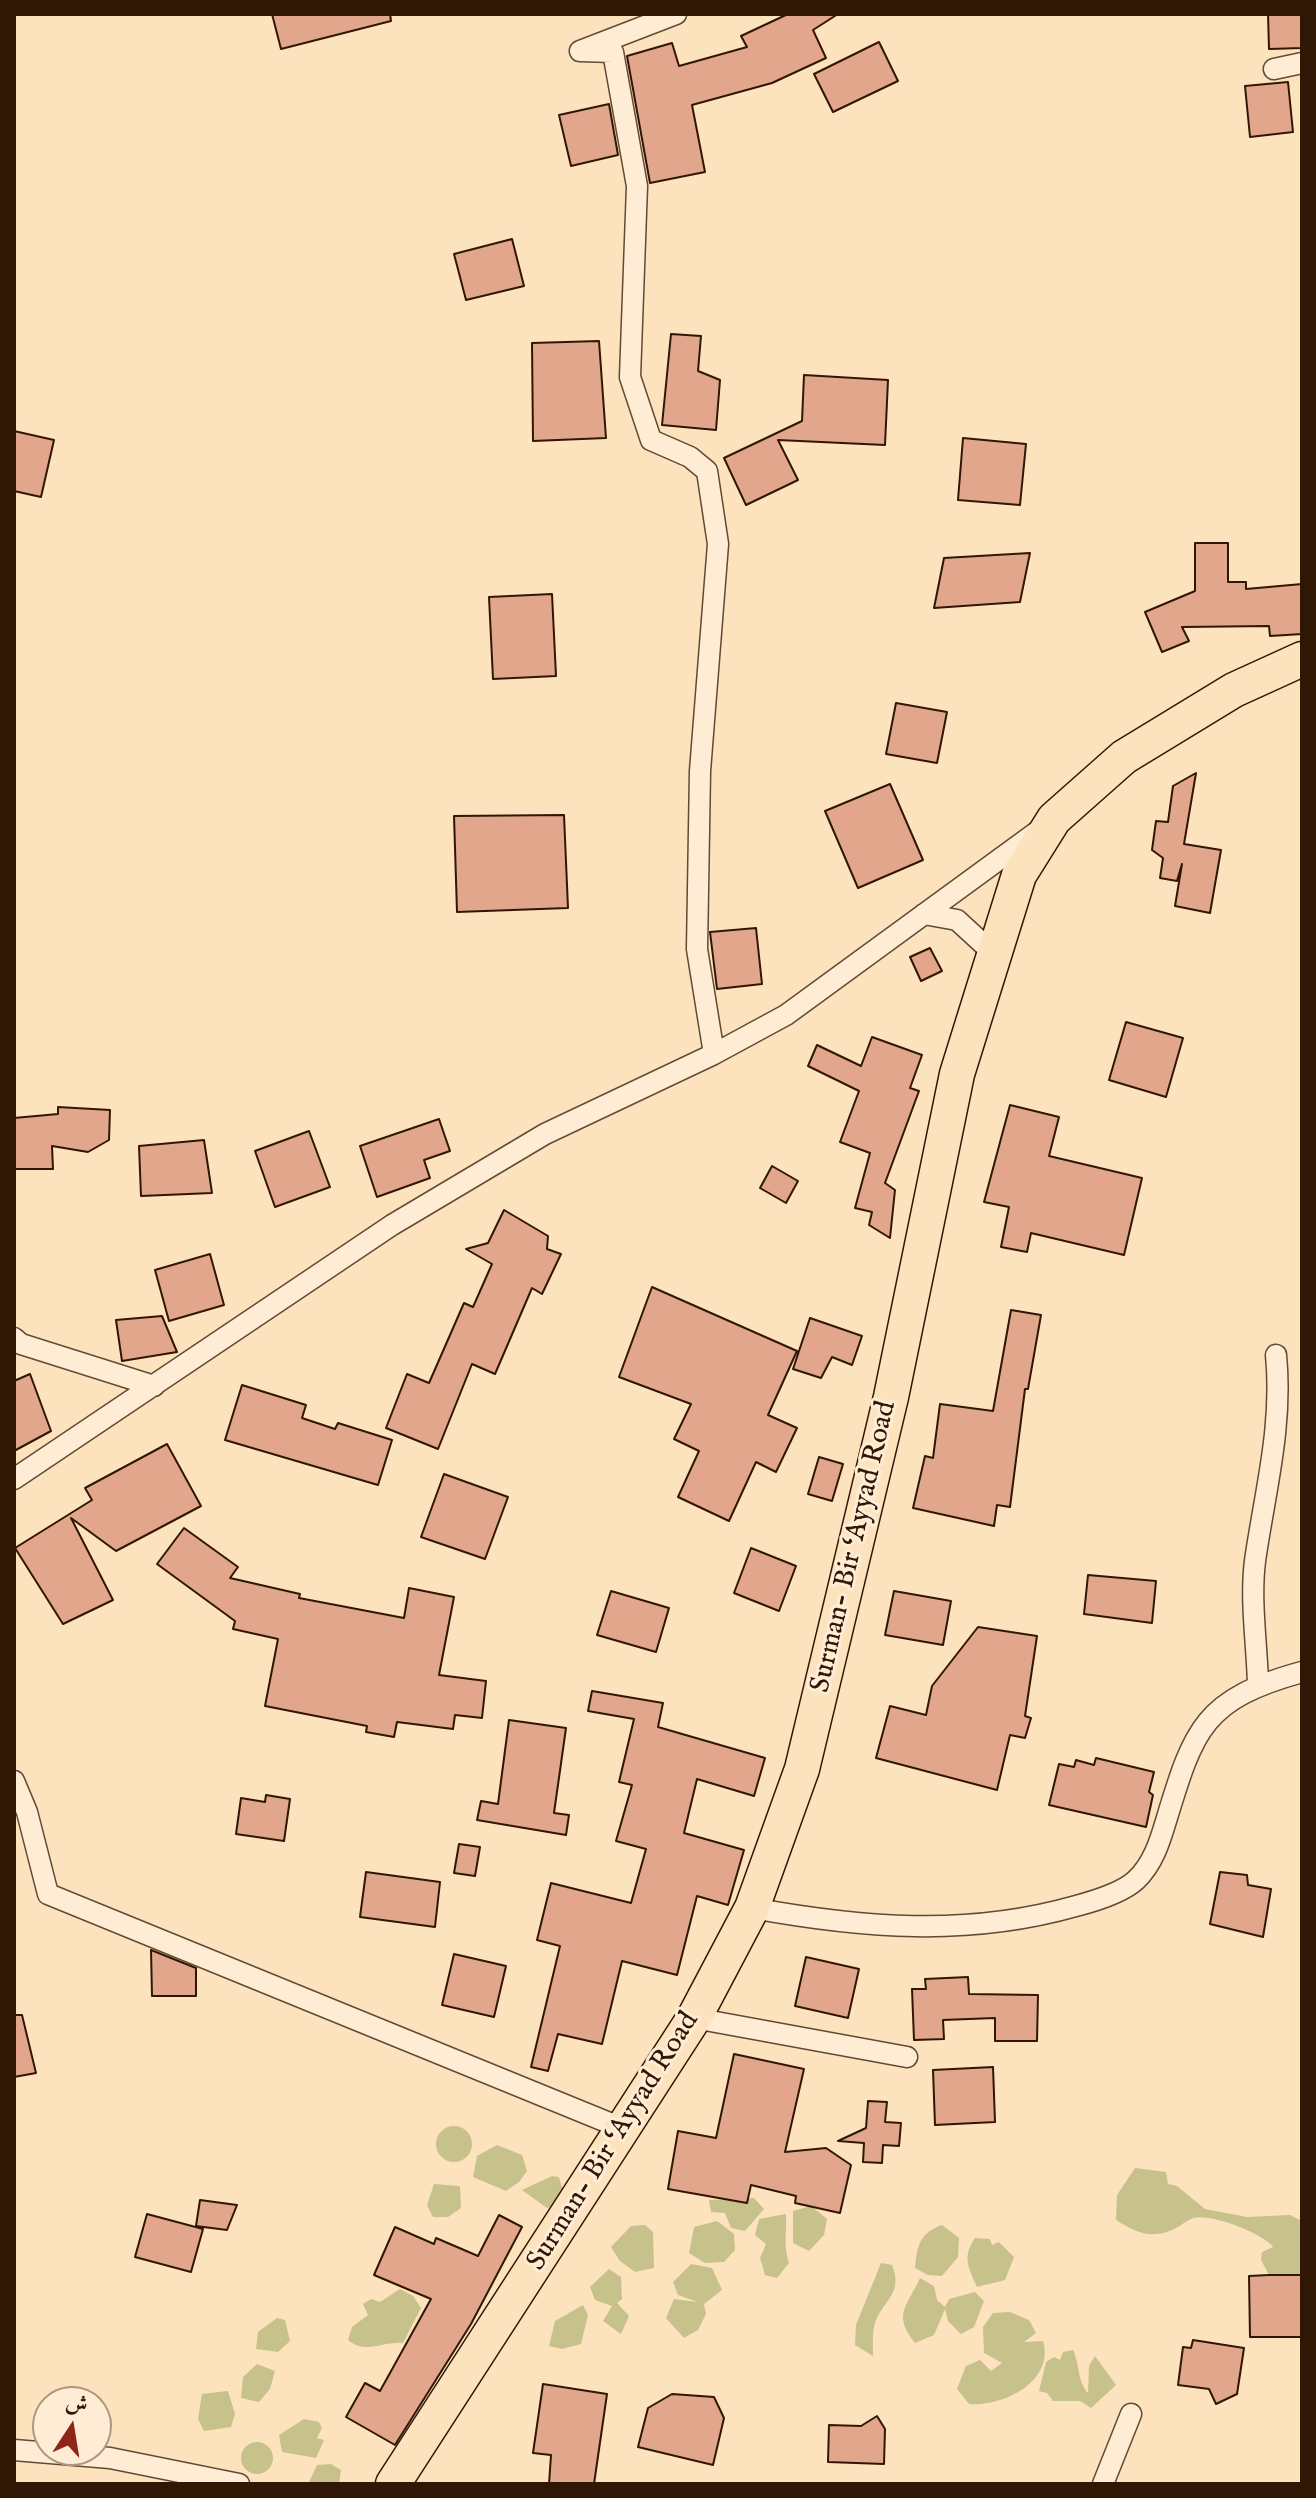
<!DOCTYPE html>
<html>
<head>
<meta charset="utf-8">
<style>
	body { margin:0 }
	#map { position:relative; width:1316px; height:2498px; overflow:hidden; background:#fde2be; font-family:"IM FELL English",Amiri,serif }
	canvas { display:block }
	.frame { position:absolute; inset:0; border:16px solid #301705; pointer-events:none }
	.north { position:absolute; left:32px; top:2386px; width:80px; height:80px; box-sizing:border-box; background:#feecd5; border:2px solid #ac9782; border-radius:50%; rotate:12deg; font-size:22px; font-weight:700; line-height:32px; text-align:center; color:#301705 }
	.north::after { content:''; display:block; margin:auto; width:28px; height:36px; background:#8f2418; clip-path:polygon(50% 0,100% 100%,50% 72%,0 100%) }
</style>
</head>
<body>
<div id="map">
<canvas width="1316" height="2498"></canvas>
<div class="frame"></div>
<div class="north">ش</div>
</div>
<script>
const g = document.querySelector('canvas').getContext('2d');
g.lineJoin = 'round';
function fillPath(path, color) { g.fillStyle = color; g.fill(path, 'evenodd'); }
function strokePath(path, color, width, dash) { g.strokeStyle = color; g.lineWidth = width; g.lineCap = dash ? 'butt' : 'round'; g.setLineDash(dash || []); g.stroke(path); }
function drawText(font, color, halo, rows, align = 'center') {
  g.font = font + ' "IM FELL English",serif'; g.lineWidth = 6; g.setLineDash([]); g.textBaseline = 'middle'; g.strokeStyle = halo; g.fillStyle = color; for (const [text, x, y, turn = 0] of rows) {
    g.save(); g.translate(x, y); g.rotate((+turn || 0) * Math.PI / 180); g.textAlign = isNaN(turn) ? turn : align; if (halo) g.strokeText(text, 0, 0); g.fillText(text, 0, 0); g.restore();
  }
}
const green = new Path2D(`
	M436 2144a18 18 0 1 1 36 0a18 18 0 1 1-36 0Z
	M 497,2145 L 522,2155 L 527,2171 L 519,2182 L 506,2191 L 473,2177 L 477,2156 Z
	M 1135,2168 L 1166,2172 L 1168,2184 L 1177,2186 L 1205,2209 L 1247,2217 L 1290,2215 L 1302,2221 L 1301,2275 L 1269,2275 L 1261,2260 L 1262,2252 L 1273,2247 C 1265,2234 1210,2213 1194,2218 C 1189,2219 1183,2224 1178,2227 C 1154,2240 1138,2234 1116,2220 L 1117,2195 Z
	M 552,2176 L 559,2177 L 566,2202 L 547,2208 L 522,2190 Z
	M 434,2184 L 460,2186 L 461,2208 L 448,2217 L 433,2217 L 427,2205 Z
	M 754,2198 L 764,2209 L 745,2231 L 731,2228 L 725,2213 L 711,2212 L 709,2200 Z
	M 811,2206 L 827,2219 L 824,2235 L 809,2251 L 793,2243 L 793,2211 Z
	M 786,2214 C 787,2232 783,2246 789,2263 L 777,2278 L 765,2275 L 760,2258 L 766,2244 L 755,2235 L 759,2219 Z
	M 717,2221 L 734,2234 L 735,2250 L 724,2262 L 705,2263 L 689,2253 L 694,2227 Z
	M 645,2225 L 653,2232 L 654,2268 L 635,2272 L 620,2261 L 611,2247 L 631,2226 Z
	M 942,2225 L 959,2238 L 958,2257 L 942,2276 L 928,2275 L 915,2268 C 917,2245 920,2233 942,2225 Z
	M 975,2238 L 990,2239 L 992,2245 L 999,2242 L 1014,2257 L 1005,2280 L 977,2287 C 968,2267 962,2257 975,2238 Z
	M 881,2263 L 892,2265 C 904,2294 882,2301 875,2323 C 872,2332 873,2346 873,2356 L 855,2345 L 856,2325 Z
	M 691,2264 L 712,2268 L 722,2290 L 704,2304 L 706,2314 L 698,2330 L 684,2338 L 666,2318 L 674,2299 L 698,2302 L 678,2295 L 673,2282 Z
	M 609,2269 L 621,2277 L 622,2299 L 617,2303 L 629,2316 L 621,2334 L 603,2321 L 612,2306 L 595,2300 L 590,2287 Z
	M 920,2278 L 934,2286 L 937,2300 L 945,2307 L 949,2299 L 975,2292 L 984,2301 L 974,2327 L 961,2334 L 948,2321 L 945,2309 L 934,2335 L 915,2343 C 892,2314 907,2307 920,2278 Z
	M 400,2289 L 413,2296 L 421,2308 L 403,2343 C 383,2341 365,2355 348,2340 L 352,2327 L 368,2315 L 363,2304 L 371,2299 L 380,2302 Z
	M 583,2305 L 588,2315 L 581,2344 L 562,2349 L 549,2346 L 555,2321 Z
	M 1010,2312 L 1029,2320 L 1036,2333 L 1024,2342 L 1043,2341 C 1055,2382 1002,2407 969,2404 L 957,2389 L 966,2366 L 980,2360 L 991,2371 L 1002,2363 L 984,2353 L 983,2327 L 993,2313 Z
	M 277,2318 L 285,2320 L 290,2341 L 278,2352 L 256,2349 L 258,2332 Z
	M 1073,2350 C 1080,2364 1077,2381 1088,2393 L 1089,2366 L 1095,2356 L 1116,2385 L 1091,2408 L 1080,2401 L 1053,2401 L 1047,2393 L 1039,2391 L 1046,2362 L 1054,2357 L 1060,2360 L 1063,2352 Z
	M 257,2364 L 275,2371 L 270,2389 L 259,2402 L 241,2398 L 243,2377 Z
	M 228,2391 L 235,2414 L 231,2427 L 204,2431 L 198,2419 L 202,2394 Z
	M 304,2419 L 319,2422 L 322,2428 L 317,2438 L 324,2440 L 316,2458 L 282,2452 L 279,2435 Z
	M241 2458a16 16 0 1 1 32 0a16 16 0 1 1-32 0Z
	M 331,2464 L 341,2470 L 339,2484 L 308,2484 L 317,2465 Z`);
const building = new Path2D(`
	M 272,14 L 390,14 L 391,21 L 281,49 Z
	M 788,14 L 838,14 L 813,30 L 826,58 L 772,83 L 692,105 L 705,172 L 650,183 L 627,56 L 672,43 L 679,66 L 747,47 L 741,36 Z
	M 1268,14 L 1302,14 L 1302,48 L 1269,49 Z
	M 879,42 L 898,81 L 833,112 L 814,74 Z
	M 1288,82 L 1293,132 L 1250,137 L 1245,86 Z
	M 609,104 L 618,155 L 571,166 L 559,115 Z
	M 512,239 L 524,286 L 466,300 L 454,254 Z
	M 671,334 L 701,336 L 698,371 L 720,380 L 716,430 L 662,425 Z
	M 599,341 L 606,438 L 533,441 L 532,343 Z
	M 804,375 L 888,380 L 885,445 L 778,440 L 798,480 L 746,505 L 724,458 L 802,421 Z
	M 14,431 L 54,440 L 41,497 L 14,491 Z
	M 963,438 L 1026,444 L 1020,505 L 958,500 Z
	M 1195,543 L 1228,543 L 1228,582 L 1246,582 L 1246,589 L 1302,584 L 1302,634 L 1270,636 L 1269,626 L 1182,627 L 1189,641 L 1162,652 L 1145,612 L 1195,591 Z
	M 1030,553 L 1020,602 L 934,608 L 944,558 Z
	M 552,594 L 556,676 L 493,679 L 489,597 Z
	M 896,703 L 947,712 L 937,763 L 886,754 Z
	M 1196,773 L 1184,844 L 1221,850 L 1210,913 L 1175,906 L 1182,864 L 1177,881 L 1160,878 L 1163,858 L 1152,850 L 1156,821 L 1168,822 L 1173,786 Z
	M 890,784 L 923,860 L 858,888 L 825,811 Z
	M 564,815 L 568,908 L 457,912 L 454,816 Z
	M 756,928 L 762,984 L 717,989 L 710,932 Z
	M 930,948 L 942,971 L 921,981 L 910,957 Z
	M 1126,1022 L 1183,1038 L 1166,1097 L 1109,1080 Z
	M 872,1037 L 922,1055 L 910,1088 L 919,1091 L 885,1183 L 895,1190 L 890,1238 L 869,1225 L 872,1212 L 855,1208 L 870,1153 L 840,1142 L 859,1091 L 808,1066 L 817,1045 L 861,1066 Z
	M 1010,1105 L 1059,1117 L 1049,1156 L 1142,1178 L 1124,1255 L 1031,1233 L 1027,1252 L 1001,1247 L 1009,1207 L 984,1202 Z
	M 58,1107 L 110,1110 L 109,1140 L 88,1152 L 52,1146 L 53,1169 L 14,1169 L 14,1118 L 58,1114 Z
	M 439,1119 L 450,1151 L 424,1160 L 430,1178 L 377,1197 L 360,1146 Z
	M 309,1131 L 330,1187 L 275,1207 L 255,1151 Z
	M 204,1140 L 212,1193 L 141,1196 L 139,1146 Z
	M 772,1166 L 798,1181 L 786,1203 L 760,1188 Z
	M 504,1210 L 548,1236 L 547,1249 L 561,1254 L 542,1294 L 532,1288 L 495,1374 L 472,1364 L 438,1449 L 386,1428 L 407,1374 L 429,1383 L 464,1303 L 473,1307 L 492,1264 L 466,1249 L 488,1243 Z
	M 210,1254 L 224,1305 L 169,1321 L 155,1270 Z
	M 652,1287 L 797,1351 L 768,1415 L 797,1428 L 776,1472 L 756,1462 L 729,1521 L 678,1497 L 699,1451 L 674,1439 L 691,1404 L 619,1377 Z
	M 1011,1310 L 1041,1315 L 1028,1389 L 1025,1389 L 1010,1507 L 997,1505 L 994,1526 L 913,1508 L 925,1456 L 933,1458 L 940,1404 L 993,1411 Z
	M 162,1316 L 177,1352 L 122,1361 L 116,1320 Z
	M 810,1318 L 862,1336 L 852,1365 L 832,1357 L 821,1378 L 793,1369 Z
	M 30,1374 L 51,1431 L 14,1451 L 14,1381 Z
	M 242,1385 L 306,1405 L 302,1418 L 335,1429 L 338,1423 L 392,1440 L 378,1485 L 225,1440 Z
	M 167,1444 L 201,1506 L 116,1551 L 71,1518 L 113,1600 L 63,1624 L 15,1548 L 92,1500 L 85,1488 Z
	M 819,1457 L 843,1464 L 832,1501 L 808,1494 Z
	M 444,1474 L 508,1497 L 485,1559 L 421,1537 Z
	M 184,1528 L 238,1567 L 230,1578 L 300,1594 L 299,1598 L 404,1618 L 409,1588 L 454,1597 L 439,1675 L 486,1681 L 482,1718 L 455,1715 L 453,1729 L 397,1722 L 394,1737 L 366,1732 L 367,1726 L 265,1706 L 278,1639 L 233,1629 L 235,1621 L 157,1564 Z
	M 751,1548 L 796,1566 L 779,1611 L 734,1593 Z
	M 1088,1575 L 1156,1581 L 1152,1623 L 1084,1614 Z
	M 611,1591 L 669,1608 L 656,1652 L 597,1635 Z
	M 894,1591 L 951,1601 L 943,1645 L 885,1635 Z
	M 978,1627 L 1037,1636 L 1025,1716 L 1031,1718 L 1025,1738 L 1010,1735 L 997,1790 L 876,1758 L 890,1706 L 926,1715 L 932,1686 Z
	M 592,1691 L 663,1703 L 658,1727 L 765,1758 L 754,1796 L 697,1779 L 684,1833 L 744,1850 L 728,1905 L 697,1896 L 677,1975 L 622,1961 L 602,2044 L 558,2034 L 548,2071 L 531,2067 L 560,1946 L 537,1940 L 551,1883 L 631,1903 L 646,1849 L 616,1841 L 632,1785 L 619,1782 L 634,1719 L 588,1711 Z
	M 509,1720 L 566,1728 L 554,1813 L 569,1815 L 566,1835 L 477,1820 L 481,1801 L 498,1804 Z
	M 1096,1758 L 1154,1772 L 1149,1792 L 1153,1795 L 1146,1827 L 1049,1805 L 1059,1764 L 1074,1767 L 1076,1760 L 1094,1765 Z
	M 266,1795 L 290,1799 L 284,1841 L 236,1834 L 241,1798 L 265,1802 Z
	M 459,1844 L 480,1847 L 475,1876 L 454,1873 Z
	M 366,1872 L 440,1882 L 435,1927 L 360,1917 Z
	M 1220,1872 L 1247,1875 L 1248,1885 L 1271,1889 L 1263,1937 L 1210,1924 Z
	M 151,1950 L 196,1968 L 196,1996 L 152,1996 Z
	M 454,1954 L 506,1966 L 494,2017 L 442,2005 Z
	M 806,1957 L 859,1969 L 848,2018 L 795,2006 Z
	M 968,1977 L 969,1994 L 1038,1995 L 1037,2041 L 995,2041 L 995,2018 L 943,2020 L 944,2039 L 914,2040 L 912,1989 L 926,1989 L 925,1979 Z
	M 14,2015 L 22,2015 L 36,2073 L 14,2077 Z
	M 734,2054 L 804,2069 L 785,2152 L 826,2148 L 851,2165 L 840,2213 L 795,2203 L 796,2196 L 751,2185 L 747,2203 L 668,2189 L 678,2131 L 716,2138 Z
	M 993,2067 L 995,2122 L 935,2125 L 933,2070 Z
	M 868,2101 L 887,2102 L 885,2122 L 901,2123 L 899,2146 L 883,2145 L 882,2163 L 863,2162 L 864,2143 L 838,2141 L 866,2128 Z
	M 200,2200 L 237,2205 L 227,2230 L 196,2226 Z
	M 147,2214 L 203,2229 L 191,2272 L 135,2257 Z
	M 499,2215 L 522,2227 L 471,2324 L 395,2445 L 346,2417 L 365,2383 L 380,2391 L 431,2299 L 374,2275 L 395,2227 L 434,2244 L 436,2238 L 478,2256 Z
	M 1269,2275 L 1302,2275 L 1302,2337 L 1250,2337 L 1249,2276 Z
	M 1193,2340 L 1244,2348 L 1237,2394 L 1216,2404 L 1209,2389 L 1178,2385 L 1183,2347 L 1191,2348 Z
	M 543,2384 L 607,2394 L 594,2484 L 549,2484 L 551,2455 L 533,2453 Z
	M 672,2394 L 714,2397 L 724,2418 L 713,2465 L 638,2447 L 648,2408 Z
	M 877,2416 L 885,2429 L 884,2464 L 828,2462 L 829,2425 L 861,2426 Z`);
const minor = new Path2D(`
	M 676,14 L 580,51 L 613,52 L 637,186 L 630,377 L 651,440 L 690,457 L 707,471 L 718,544 L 700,771 L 697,949 L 714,1054
	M 1274,69 L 1302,63
	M 924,914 L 957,920 L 993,953
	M 14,1338 L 21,1344 L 154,1386
	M 14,1479 L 392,1225 L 545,1134 L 714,1054 L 786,1015 L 1038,831
	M 1258,1684 C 1257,1645 1250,1601 1255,1561 C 1265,1491 1283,1427 1276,1355
	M 14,1781 L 27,1812 L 48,1894 L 624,2129
	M 752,1908 C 862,1928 967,1937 1076,1906 C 1095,1901 1122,1893 1136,1880 C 1153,1864 1160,1841 1166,1821 C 1194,1728 1204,1699 1302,1672
	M 694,2018 L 907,2057
	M 14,2450 L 110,2458 L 239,2484
	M 1103,2484 L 1131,2414`);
const trunk = new Path2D(`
	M 393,2484 L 694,2018 L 752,1908 L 802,1769 L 891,1397 L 957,1074 L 1019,875 L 1054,819 L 1124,757 L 1234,690 L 1302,659`);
const streetNames = [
	["Surman- Bir ‘Ayyad Road",855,1547,-77],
	["Surman- Bir ‘Ayyad Road",614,2142,-58]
];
fillPath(green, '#c7c18c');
fillPath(building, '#e1a68c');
strokePath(building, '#301705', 2);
strokePath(minor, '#634a33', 23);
strokePath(trunk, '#301705', 37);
strokePath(minor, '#feecd5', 20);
strokePath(trunk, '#fde2be', 34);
drawText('28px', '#301705', '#feecd5', streetNames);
</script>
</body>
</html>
